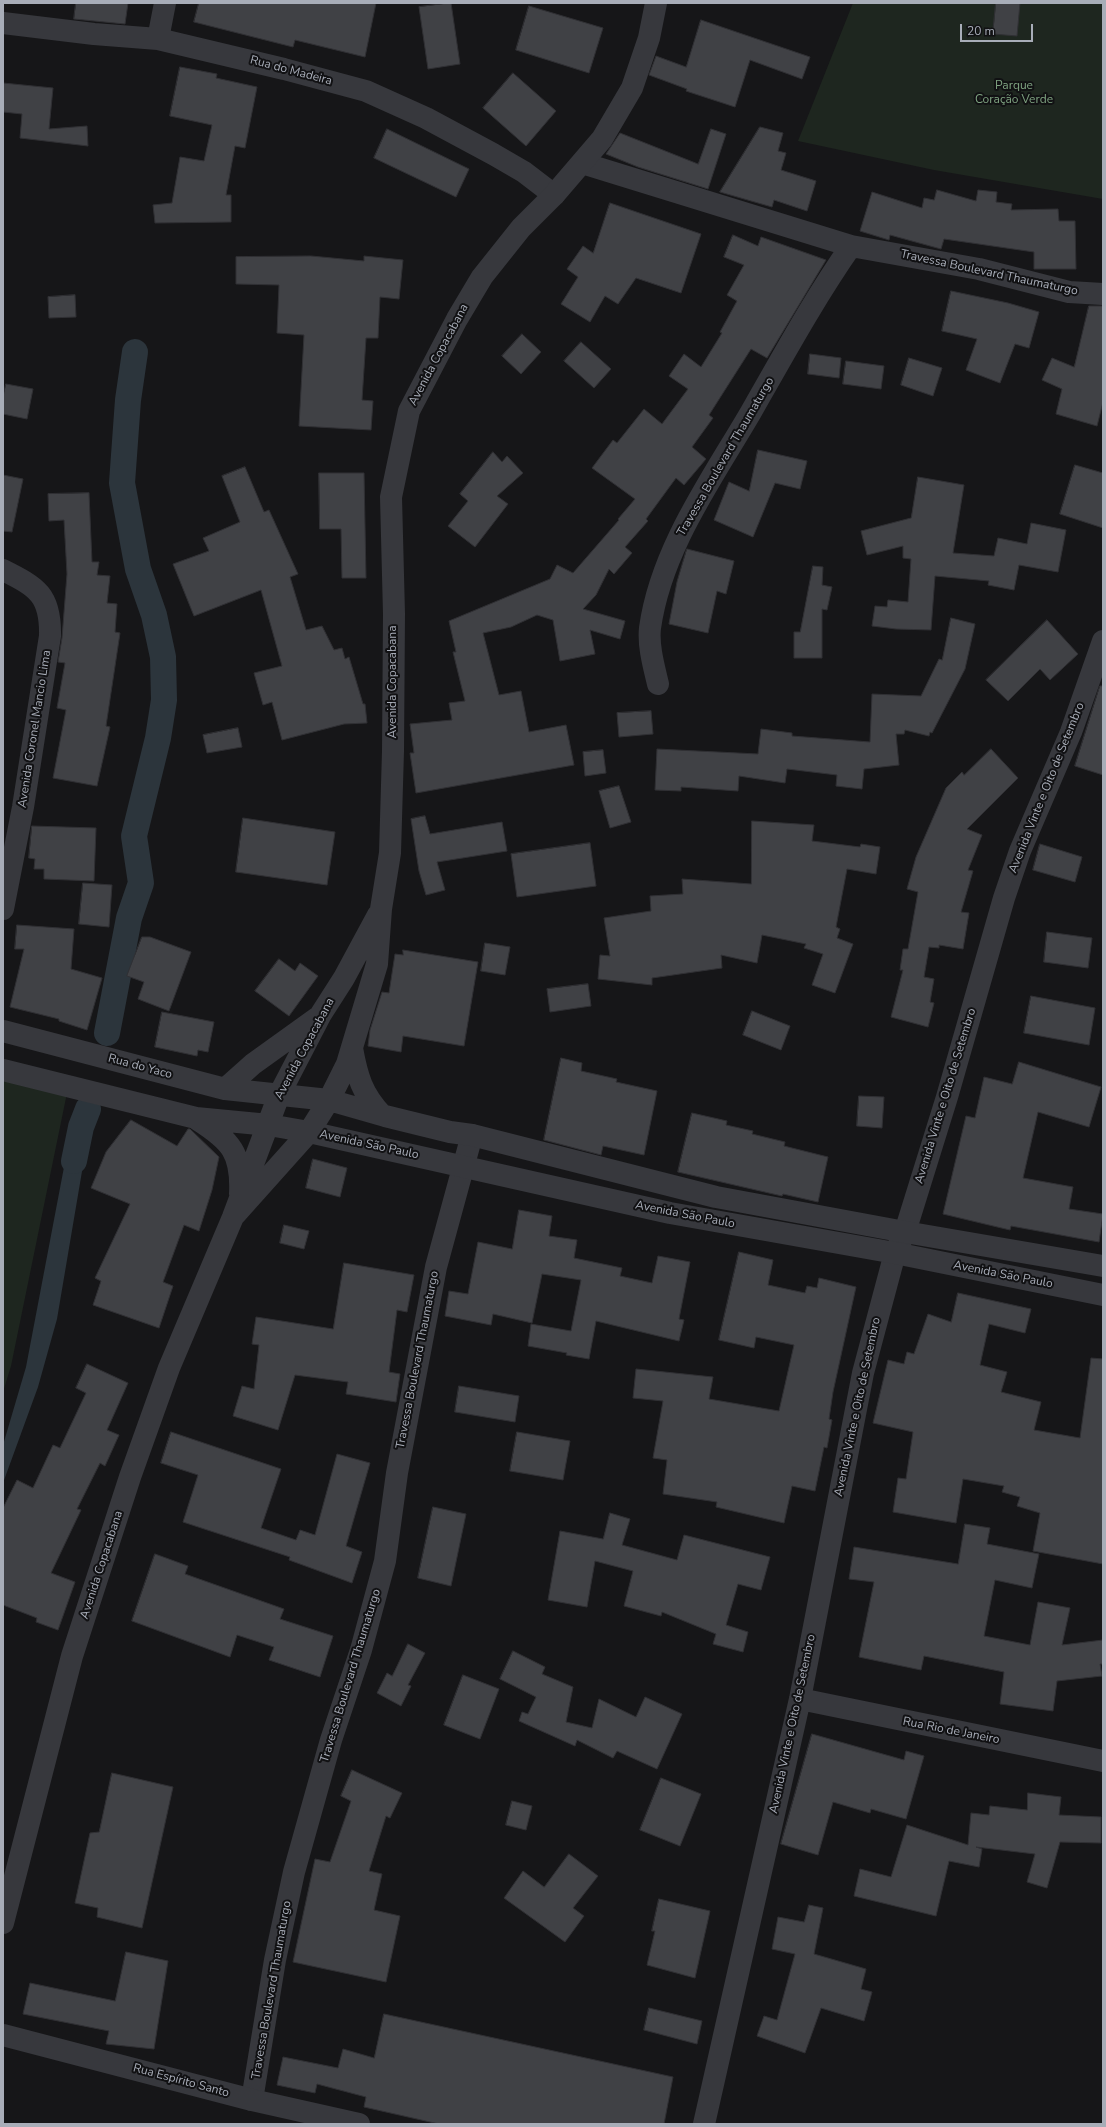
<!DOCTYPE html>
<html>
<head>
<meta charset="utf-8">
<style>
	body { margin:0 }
	#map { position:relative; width:1106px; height:2127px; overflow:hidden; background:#161618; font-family:"Nunito Sans",sans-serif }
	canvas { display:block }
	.frame { position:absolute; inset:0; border:4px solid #a8adb8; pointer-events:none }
	.scale { position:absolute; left:960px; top:24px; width:73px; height:18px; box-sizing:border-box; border:2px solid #a8adb8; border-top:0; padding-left:5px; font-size:12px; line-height:14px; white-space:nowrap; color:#a8adb8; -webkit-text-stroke:3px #111113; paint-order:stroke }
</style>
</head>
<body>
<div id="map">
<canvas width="1106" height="2127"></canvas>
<div class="frame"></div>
<div class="scale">20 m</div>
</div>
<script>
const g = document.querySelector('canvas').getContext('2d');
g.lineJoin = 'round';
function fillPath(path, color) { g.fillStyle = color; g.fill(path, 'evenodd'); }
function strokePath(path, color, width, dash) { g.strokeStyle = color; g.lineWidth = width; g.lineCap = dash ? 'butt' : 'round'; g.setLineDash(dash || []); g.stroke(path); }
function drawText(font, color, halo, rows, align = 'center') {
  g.font = font + ' "Nunito Sans",sans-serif'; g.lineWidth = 4; g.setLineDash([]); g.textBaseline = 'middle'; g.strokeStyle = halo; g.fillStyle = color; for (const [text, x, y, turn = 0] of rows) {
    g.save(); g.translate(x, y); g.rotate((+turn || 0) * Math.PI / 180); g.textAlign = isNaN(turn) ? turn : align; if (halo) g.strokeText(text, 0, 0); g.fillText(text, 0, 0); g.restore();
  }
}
const green = new Path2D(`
	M 853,3 L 1103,3 L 1103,199 L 934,170 L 798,141 Z
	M 3,1081 L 67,1093 L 11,1366 L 3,1392 Z`);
const water = new Path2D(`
	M 72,1125 L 89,1130 L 57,1319 L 38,1387 L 3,1483 L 3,1445 L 26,1367 Z`);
const canal = new Path2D(`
	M 107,1033 L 129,918 L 141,883 L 134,836 L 158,738 L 164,700 L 163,657 L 154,615 L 138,569 L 122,483 L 128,400 L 135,352
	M 74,1161 L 81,1127 L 88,1109`);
const building = new Path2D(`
	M 76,3 L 128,3 L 125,24 L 74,19 Z
	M 199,3 L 376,3 L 365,57 L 295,40 L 293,47 L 194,22 Z
	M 451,3 L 460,64 L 428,69 L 419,7 Z
	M 996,3 L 1020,3 L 1017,36 L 993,34 Z
	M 529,6 L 603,28 L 589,73 L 516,50 Z
	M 701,20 L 810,57 L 802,79 L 750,60 L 735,107 L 686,91 L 687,89 L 649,75 L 656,56 L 686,67 Z
	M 180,67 L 217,74 L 216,78 L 257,87 L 245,148 L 235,146 L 226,195 L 231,195 L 231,222 L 155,223 L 153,205 L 172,203 L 180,157 L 204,161 L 212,125 L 170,116 Z
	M 513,73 L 556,111 L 526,146 L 483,108 Z
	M 3,83 L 53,88 L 49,129 L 87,126 L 88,146 L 20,138 L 22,114 L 3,112 Z
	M 760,127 L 783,133 L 778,151 L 786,153 L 781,170 L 816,181 L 807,211 L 774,200 L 772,207 L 720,192 Z
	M 387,129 L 469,169 L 456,197 L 374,158 Z
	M 711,129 L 726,134 L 708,189 L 638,167 L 606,154 L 620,133 L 698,164 Z
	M 937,190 L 976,201 L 978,190 L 997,192 L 996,202 L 1012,204 L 1011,210 L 1058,209 L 1059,221 L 1075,221 L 1076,269 L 1034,269 L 1034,252 L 944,239 L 941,249 L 890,235 L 889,240 L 860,231 L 872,192 L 922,208 L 924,198 L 934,200 Z
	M 610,203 L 701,234 L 681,293 L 636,278 L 618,304 L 605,296 L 590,322 L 561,304 L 578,277 L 567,269 L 583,246 L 593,253 Z
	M 733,235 L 758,246 L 761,237 L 826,260 L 767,358 L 751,349 L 709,415 L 713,418 L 692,447 L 706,459 L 684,485 L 676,478 L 646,519 L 648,521 L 625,547 L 632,553 L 614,574 L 609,569 L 596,595 L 583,609 L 625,621 L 620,639 L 590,630 L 595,654 L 560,661 L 553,620 L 537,615 L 511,627 L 483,633 L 499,695 L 521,691 L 529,732 L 566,725 L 574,765 L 416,793 L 410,753 L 414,753 L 410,724 L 452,720 L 449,703 L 465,701 L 453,652 L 456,652 L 449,621 L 550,579 L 557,565 L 573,573 L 619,520 L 618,519 L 635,499 L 592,468 L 613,440 L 617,443 L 644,409 L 662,424 L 688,389 L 669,376 L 684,354 L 701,367 L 722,333 L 720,332 L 737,301 L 727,295 L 744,265 L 724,257 Z
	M 311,256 L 364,261 L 364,256 L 403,260 L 399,299 L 380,297 L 378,338 L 366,338 L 362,400 L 373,401 L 371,430 L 299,426 L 304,335 L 277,333 L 279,285 L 236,284 L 236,257 Z
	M 951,291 L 1008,303 L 1039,312 L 1029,348 L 1015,344 L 1000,383 L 966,370 L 977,339 L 942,331 Z
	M 75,295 L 76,317 L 49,318 L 48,297 Z
	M 1089,306 L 1103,306 L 1103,402 L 1097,426 L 1056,414 L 1062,389 L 1042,380 L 1052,358 L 1074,367 Z
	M 522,334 L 541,352 L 521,374 L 502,356 Z
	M 581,342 L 611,369 L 594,388 L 564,361 Z
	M 810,354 L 841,358 L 839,378 L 808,374 Z
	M 909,358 L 942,368 L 933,396 L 901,385 Z
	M 846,361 L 884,366 L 881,389 L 843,384 Z
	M 6,384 L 33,389 L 27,419 L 3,414 L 3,397 Z
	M 758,450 L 807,461 L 800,489 L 775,483 L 753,537 L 714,520 L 729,482 L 749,491 Z
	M 493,452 L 502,462 L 507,456 L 523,473 L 497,496 L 508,504 L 475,547 L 448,526 L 468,501 L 460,494 Z
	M 1075,465 L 1103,473 L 1103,528 L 1060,514 Z
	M 245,467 L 264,512 L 269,510 L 298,574 L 290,577 L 306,630 L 322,626 L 334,650 L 342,648 L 345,659 L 349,657 L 363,704 L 365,704 L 367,723 L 344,724 L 282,740 L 272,702 L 263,705 L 254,673 L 282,666 L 261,590 L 194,616 L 173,564 L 209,551 L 203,538 L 240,522 L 222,476 Z
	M 319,473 L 364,473 L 366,578 L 342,578 L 341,529 L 320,529 Z
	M 3,475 L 23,479 L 12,532 L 3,531 Z
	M 918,477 L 964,485 L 953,553 L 994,556 L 998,538 L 1027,544 L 1031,523 L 1066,530 L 1058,572 L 1019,565 L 1014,590 L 988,585 L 989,581 L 935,576 L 931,630 L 896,629 L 872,626 L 875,606 L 887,607 L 888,600 L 908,602 L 911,559 L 903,558 L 903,546 L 867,555 L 861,531 L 911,518 Z
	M 89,493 L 92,562 L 99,562 L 97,575 L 110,576 L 107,603 L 117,604 L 115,632 L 120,633 L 106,726 L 110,727 L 97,786 L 53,778 L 66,710 L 57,708 L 65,663 L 58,662 L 62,638 L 67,574 L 64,520 L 49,521 L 48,494 Z
	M 687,549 L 734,561 L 726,594 L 717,591 L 708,633 L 669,624 L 677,582 Z
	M 813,566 L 823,567 L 822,585 L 832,587 L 827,610 L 822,609 L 822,658 L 794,658 L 794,632 L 800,632 Z
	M 951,618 L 975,624 L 965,669 L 932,733 L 930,732 L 929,736 L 905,730 L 904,734 L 896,734 L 899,765 L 864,769 L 862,789 L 836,786 L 837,775 L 787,769 L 785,783 L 739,776 L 738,791 L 681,787 L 681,791 L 655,790 L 657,749 L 758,754 L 761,729 L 792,733 L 792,736 L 870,742 L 872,694 L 921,696 L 939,659 L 942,660 Z
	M 1047,620 L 1078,654 L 1050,680 L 1040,669 L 1008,701 L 986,680 Z
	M 1100,686 L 1103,686 L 1103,775 L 1075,766 Z
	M 651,711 L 653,734 L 619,737 L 617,713 Z
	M 238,728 L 242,747 L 207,753 L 203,735 Z
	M 991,749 L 1018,778 L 967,829 L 982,835 L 968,870 L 973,871 L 961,912 L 969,913 L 963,949 L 939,945 L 939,948 L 929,947 L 924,977 L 934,979 L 930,1002 L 934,1003 L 928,1027 L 891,1017 L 903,970 L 900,970 L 903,949 L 908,949 L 918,892 L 907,889 L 916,857 L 946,788 L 962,772 L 964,775 Z
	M 603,750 L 606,773 L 585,776 L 583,752 Z
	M 619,786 L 631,822 L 610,828 L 599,791 Z
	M 425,816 L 430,834 L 502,822 L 507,851 L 437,862 L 445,890 L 426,895 L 419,871 L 411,819 Z
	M 243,818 L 335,832 L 327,885 L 236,872 Z
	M 752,821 L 814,825 L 812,841 L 860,847 L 861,844 L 880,847 L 876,874 L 847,869 L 836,927 L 840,929 L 837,938 L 853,944 L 835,993 L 812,985 L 823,954 L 804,948 L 806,944 L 762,935 L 757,963 L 721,955 L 722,968 L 652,978 L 652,985 L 598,979 L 600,955 L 610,956 L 604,918 L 651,911 L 650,896 L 683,894 L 682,879 L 751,884 Z
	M 32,826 L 96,828 L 94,881 L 44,879 L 44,869 L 34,869 L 35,859 L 29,858 Z
	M 590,843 L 596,886 L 517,897 L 511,854 Z
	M 1040,844 L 1082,857 L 1075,882 L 1033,870 Z
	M 83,883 L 112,885 L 109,927 L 79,924 Z
	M 17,925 L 74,929 L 71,969 L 102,978 L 87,1030 L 59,1021 L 59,1019 L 10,1007 L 24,949 L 15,949 Z
	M 1047,932 L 1092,938 L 1088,968 L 1044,962 Z
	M 142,937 L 150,937 L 191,952 L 169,1011 L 138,999 L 144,982 L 127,976 Z
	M 485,943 L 510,947 L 505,975 L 481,971 Z
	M 403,950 L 478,962 L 464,1046 L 403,1036 L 401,1052 L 368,1046 L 370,1030 L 382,992 L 389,993 L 395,954 L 403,955 Z
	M 279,959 L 295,971 L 300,963 L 318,976 L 289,1016 L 255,991 Z
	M 588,984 L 591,1006 L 550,1012 L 547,989 Z
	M 1031,996 L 1095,1008 L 1089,1045 L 1024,1033 Z
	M 752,1011 L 790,1026 L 781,1050 L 743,1035 Z
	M 162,1012 L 214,1022 L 208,1052 L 198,1050 L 197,1056 L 155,1047 Z
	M 561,1058 L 582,1063 L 581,1071 L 617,1079 L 616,1082 L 657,1091 L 644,1155 L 603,1146 L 601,1155 L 544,1140 Z
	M 1019,1062 L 1101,1087 L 1089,1127 L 1038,1112 L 1023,1178 L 1073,1187 L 1069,1209 L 1103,1214 L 1099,1242 L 1011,1226 L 1010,1230 L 943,1214 L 966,1116 L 975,1118 L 984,1077 L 1012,1084 Z
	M 859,1096 L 884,1097 L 882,1128 L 857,1126 Z
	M 692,1113 L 727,1121 L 726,1125 L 753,1131 L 752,1134 L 785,1142 L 784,1146 L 828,1157 L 818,1202 L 783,1194 L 782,1196 L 678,1172 Z
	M 131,1120 L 177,1146 L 188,1129 L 190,1129 L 219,1157 L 212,1190 L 199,1231 L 184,1225 L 163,1282 L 173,1286 L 159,1328 L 93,1305 L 101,1281 L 95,1278 L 130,1204 L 91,1188 L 106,1152 Z
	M 313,1159 L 347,1168 L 340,1197 L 306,1188 Z
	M 519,1210 L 552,1216 L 549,1236 L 577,1240 L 574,1258 L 622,1268 L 620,1276 L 652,1283 L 658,1256 L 690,1262 L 679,1319 L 684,1320 L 679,1341 L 596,1321 L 589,1359 L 566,1355 L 567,1353 L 528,1346 L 531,1324 L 571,1331 L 581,1280 L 542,1274 L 532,1323 L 493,1314 L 491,1325 L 445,1316 L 449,1291 L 468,1294 L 478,1242 L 512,1249 Z
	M 284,1225 L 309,1231 L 304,1249 L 280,1243 Z
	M 739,1252 L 773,1260 L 768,1285 L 805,1293 L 807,1286 L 817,1288 L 819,1278 L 856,1287 L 833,1392 L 829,1419 L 832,1420 L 827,1448 L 824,1447 L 815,1491 L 792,1486 L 784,1523 L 716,1507 L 717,1502 L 663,1494 L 667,1460 L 653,1458 L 663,1401 L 633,1398 L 636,1369 L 713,1377 L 709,1399 L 779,1411 L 794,1345 L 756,1337 L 754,1348 L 719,1340 Z
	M 344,1263 L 414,1275 L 407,1312 L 397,1310 L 389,1372 L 400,1374 L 396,1402 L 346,1394 L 348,1382 L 295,1375 L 278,1430 L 233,1416 L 242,1386 L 254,1389 L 259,1345 L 252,1344 L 256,1317 L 333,1329 Z
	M 958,1293 L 1031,1309 L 1025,1333 L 989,1324 L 980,1365 L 1007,1372 L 1001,1392 L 1041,1402 L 1034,1430 L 1080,1438 L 1091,1358 L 1103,1359 L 1103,1564 L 1033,1551 L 1040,1513 L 1017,1506 L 1020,1497 L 1002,1492 L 1004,1486 L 963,1479 L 956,1523 L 893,1512 L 898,1478 L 906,1479 L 913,1432 L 873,1423 L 888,1360 L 904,1364 L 907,1352 L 914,1354 L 928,1314 L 951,1322 Z
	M 87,1364 L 128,1383 L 107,1430 L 119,1435 L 105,1466 L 100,1463 L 77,1509 L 81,1510 L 51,1573 L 75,1582 L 58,1630 L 36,1622 L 37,1618 L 3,1605 L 3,1508 L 17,1480 L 33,1488 L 53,1445 L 60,1448 L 86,1393 L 76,1388 Z
	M 459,1386 L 519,1396 L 515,1422 L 455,1412 Z
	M 171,1432 L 281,1469 L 261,1528 L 296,1540 L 300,1530 L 315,1535 L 337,1454 L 370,1463 L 346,1546 L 362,1552 L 352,1583 L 289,1560 L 290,1557 L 183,1522 L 198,1475 L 161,1463 Z
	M 517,1432 L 570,1441 L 563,1480 L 510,1471 Z
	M 433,1507 L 466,1514 L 451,1586 L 418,1578 Z
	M 610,1513 L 630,1519 L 622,1545 L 677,1560 L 684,1535 L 770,1557 L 761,1590 L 738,1584 L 726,1625 L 748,1632 L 743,1652 L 713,1644 L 716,1634 L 662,1612 L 661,1616 L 624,1606 L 633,1571 L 595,1561 L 587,1607 L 548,1600 L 560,1531 L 603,1539 Z
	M 965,1524 L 990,1528 L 987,1544 L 1039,1554 L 1032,1588 L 995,1580 L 984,1636 L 1030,1645 L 1038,1602 L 1070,1608 L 1062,1645 L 1103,1640 L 1103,1664 L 1100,1664 L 1102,1676 L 1057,1681 L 1053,1711 L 1000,1704 L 1004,1672 L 924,1656 L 921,1670 L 859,1657 L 874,1582 L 849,1579 L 854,1547 L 958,1564 Z
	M 155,1554 L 188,1566 L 185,1574 L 284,1609 L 280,1619 L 333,1636 L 320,1677 L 269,1660 L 274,1647 L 237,1635 L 230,1657 L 132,1621 Z
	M 408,1644 L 425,1653 L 408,1685 L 411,1686 L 401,1706 L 377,1693 L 387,1673 L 392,1676 Z
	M 513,1651 L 545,1667 L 542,1674 L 573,1687 L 566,1722 L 592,1728 L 599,1699 L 636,1717 L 645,1697 L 682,1714 L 657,1769 L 617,1751 L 613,1758 L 577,1740 L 575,1746 L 519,1721 L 522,1712 L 528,1714 L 536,1697 L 500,1679 Z
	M 463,1675 L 499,1689 L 480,1739 L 444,1725 Z
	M 812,1734 L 904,1760 L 906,1751 L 924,1756 L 906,1819 L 871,1809 L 870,1813 L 833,1802 L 818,1855 L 781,1844 Z
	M 352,1770 L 402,1793 L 390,1818 L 386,1816 L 369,1871 L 382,1874 L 374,1910 L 400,1916 L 386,1982 L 293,1962 L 315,1859 L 330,1862 L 351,1801 L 341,1796 Z
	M 112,1773 L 173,1787 L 142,1928 L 97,1917 L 98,1908 L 75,1903 L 90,1833 L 99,1832 Z
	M 661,1778 L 701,1794 L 680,1846 L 640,1830 Z
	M 1028,1793 L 1061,1797 L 1059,1815 L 1101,1817 L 1101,1843 L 1060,1842 L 1047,1888 L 1027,1882 L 1035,1854 L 976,1847 L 982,1849 L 979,1867 L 949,1861 L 936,1916 L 854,1896 L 860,1869 L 891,1877 L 907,1825 L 968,1845 L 971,1813 L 989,1815 L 990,1806 L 1027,1810 Z
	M 512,1801 L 532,1806 L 526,1830 L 506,1825 Z
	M 569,1854 L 598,1876 L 573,1908 L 584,1916 L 565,1942 L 504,1898 L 523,1871 L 544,1887 Z
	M 659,1899 L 710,1911 L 695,1978 L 647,1965 L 655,1931 L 652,1931 Z
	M 809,1905 L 823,1908 L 814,1954 L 866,1969 L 861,1989 L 872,1992 L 864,2021 L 821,2008 L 805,2053 L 757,2036 L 764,2016 L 777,2020 L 795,1954 L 772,1949 L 778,1917 L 804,1922 Z
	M 126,1952 L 168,1961 L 154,2049 L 106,2044 L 109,2031 L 23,2014 L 30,1983 L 115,2001 Z
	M 649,2008 L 702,2021 L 697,2044 L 644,2030 Z
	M 384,2014 L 673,2077 L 664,2124 L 439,2124 L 364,2107 L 366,2097 L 317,2084 L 315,2093 L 277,2085 L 283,2057 L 338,2068 L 343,2049 L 374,2058 Z`);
const minor = new Path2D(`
	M 3,23 L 94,34 L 158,39 L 284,69 L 366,91 L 426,118 L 493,154 L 524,172 L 554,195
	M 158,39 L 165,3
	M 582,163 L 851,246 L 979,269 L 1069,292 L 1103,294
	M 3,570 C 37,587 51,595 50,636 L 23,807 L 3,909
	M 658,684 C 654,667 648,646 650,628 C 661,549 712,479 751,412 C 783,356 814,299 851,246
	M 800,1699 L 1103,1761
	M 252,2100 L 275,1960 L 294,1872 L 331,1740 L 361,1650 L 385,1561 L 397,1473 L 436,1267 L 472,1135
	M 704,2124 L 800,1699 L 863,1373 L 895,1253 L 905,1232 L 947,1097 L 1004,898 L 1020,851 L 1071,732 L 1103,641`);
const tertiary = new Path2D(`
	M 3,1031 L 225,1089 L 329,1100 L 385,1116 L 450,1132 L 472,1135 L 716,1197 L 905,1232 L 1103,1266
	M 352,1048 C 357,1076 362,1094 382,1115
	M 3,1070 L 196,1118 L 269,1125 L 309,1132 L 670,1213 L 895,1253 L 1103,1295
	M 225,1089 L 253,1064 L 317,1018
	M 198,1120 C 231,1141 242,1153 240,1194
	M 233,1217 L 309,1132 L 329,1100 L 347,1064 L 377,964 L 381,909 L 390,853 L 393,751 L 394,614 L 391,497 L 409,411 L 457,319 L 482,277 L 521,228 L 554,195 L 602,139 L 632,88 L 649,38 L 656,3
	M 3,1923 L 72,1656 L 130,1477 L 169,1368 L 233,1217 L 279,1095 L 321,1014 L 344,978 L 378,915
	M 3,2035 L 252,2100 L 359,2124`);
const streetNames = [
	["Rua do Madeira",291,71,15],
	["Travessa Boulevard Thaumaturgo",989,273,12],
	["Avenida Copacabana",439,355,-62],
	["Travessa Boulevard Thaumaturgo",726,457,-60],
	["Avenida Copacabana",393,682,-90],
	["Avenida Coronel Mancio Lima",35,729,-81],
	["Avenida Vinte e Oito de Setembro",1047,788,-68],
	["Avenida Copacabana",305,1049,-62],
	["Rua do Yaco",140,1067,15],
	["Avenida Vinte e Oito de Setembro",946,1096,-73],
	["Avenida São Paulo",369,1145,12],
	["Avenida São Paulo",685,1215,11],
	["Avenida São Paulo",1003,1275,11],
	["Travessa Boulevard Thaumaturgo",418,1360,-79],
	["Avenida Vinte e Oito de Setembro",858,1407,-78],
	["Avenida Copacabana",102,1565,-72],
	["Travessa Boulevard Thaumaturgo",351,1676,-73],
	["Avenida Vinte e Oito de Setembro",793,1724,-78],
	["Rua Rio de Janeiro",951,1731,11],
	["Travessa Boulevard Thaumaturgo",272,1990,-80],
	["Rua Espírito Santo",181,2081,15]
];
const parkNames = [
	["Parque",1014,86],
	["Coração Verde",1014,100]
];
fillPath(green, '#1e261f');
fillPath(water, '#2c353c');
strokePath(canal, '#2c353c', 26);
fillPath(building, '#404145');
strokePath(building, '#303034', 1);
strokePath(minor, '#37383d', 22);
strokePath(tertiary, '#37383d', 22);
drawText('12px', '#a8adb8', '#111113', streetNames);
drawText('12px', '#7fa381', '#111113', parkNames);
</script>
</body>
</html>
